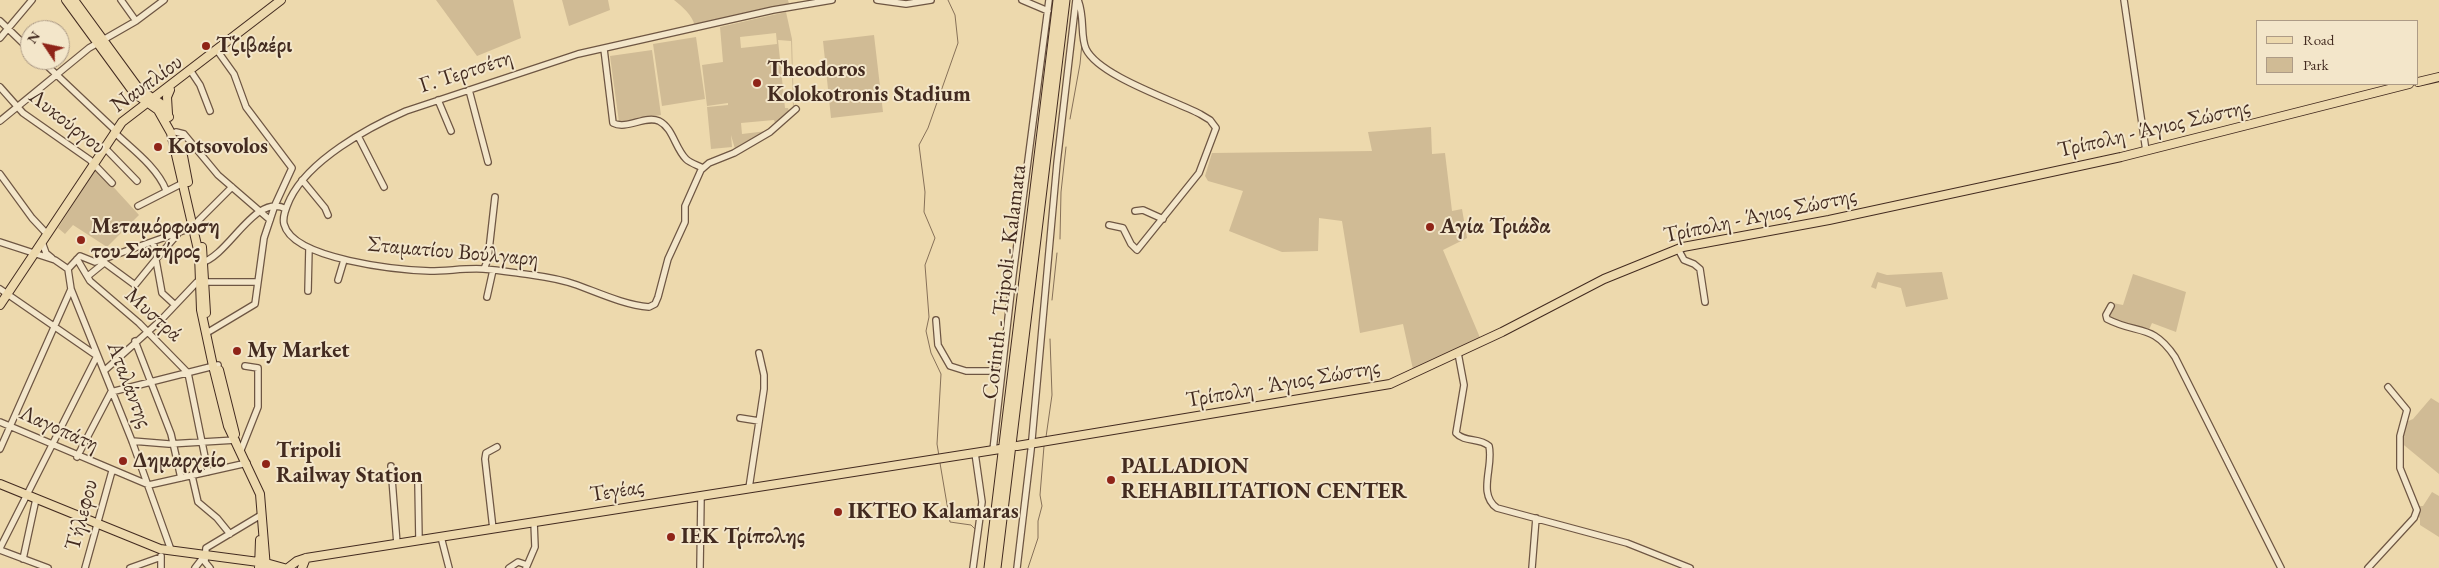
<!DOCTYPE html>
<html>
<head>
<meta charset="utf-8">
<style>
	body { margin:0 }
	#map { position:relative; width:2439px; height:568px; overflow:hidden; background:#edd9ad; font-family:"EB Garamond",serif }
	canvas { display:block }
	.legend { position:absolute; left:2256px; top:20px; width:162px; height:65px; box-sizing:border-box; background:#f3e6ca; border:1px solid #ad9b86; margin:0; padding:6px 9px; list-style:none; font-size:15px; color:#432b20 }
	.legend li { display:flex; align-items:center; gap:10px; height:25px }
	.legend b { width:25px; border:1px solid #ad9b86 }
	.north { position:absolute; left:20px; top:20px; width:50px; height:50px; box-sizing:border-box; background:#f3e6ca; border:1px solid #ad9b86; border-radius:50%; rotate:304deg; font-size:14px; font-weight:700; line-height:20px; text-align:center; color:#432b20 }
	.north::after { content:''; display:block; margin:auto; width:18px; height:22px; background:#8f2418; clip-path:polygon(50% 0,100% 100%,50% 72%,0 100%) }
</style>
</head>
<body>
<div id="map">
<canvas width="2439" height="568"></canvas>
<ul class="legend">
<li><b style="height:6px;background:#edd9ad"></b>Road</li>
<li><b style="height:14px;background:#d0bb95"></b>Park</li>
</ul>
<div class="north">N</div>
</div>
<script>
const g = document.querySelector('canvas').getContext('2d');
g.lineJoin = 'round';
function fillPath(path, color) { g.fillStyle = color; g.fill(path, 'evenodd'); }
function strokePath(path, color, width, dash) { g.strokeStyle = color; g.lineWidth = width; g.lineCap = dash ? 'butt' : 'round'; g.setLineDash(dash || []); g.stroke(path); }
function drawText(font, color, halo, rows, align = 'center') {
  g.font = font + ' "EB Garamond",serif'; g.lineWidth = 4; g.setLineDash([]); g.textBaseline = 'middle'; g.strokeStyle = halo; g.fillStyle = color; for (const [text, x, y, turn = 0] of rows) {
    g.save(); g.translate(x, y); g.rotate((+turn || 0) * Math.PI / 180); g.textAlign = isNaN(turn) ? turn : align; if (halo) g.strokeText(text, 0, 0); g.fillText(text, 0, 0); g.restore();
  }
}
const green = new Path2D(`
	M 436,0 L 513,0 L 521,38 L 477,56 Z
	M 562,0 L 608,0 L 610,10 L 569,26 Z
	M 674,0 L 788,0 L 789,4 L 695,26 C 692,15 683,7 674,0 Z
	M 786,12 L 792,39 L 794,109 L 767,132 L 735,149 L 731,135 L 732,147 L 711,149 L 707,107 L 728,105 L 728,103 L 707,106 L 702,65 L 723,62 L 720,27 ZM 776,33 L 777,44 L 741,48 L 740,37 ZM 778,40 L 791,41 L 793,108 L 789,111 L 788,108 L 785,108 ZM 774,120 L 775,123 L 767,131 L 742,134 L 741,123 Z
	M 874,35 L 883,112 L 831,118 L 823,41 Z
	M 696,37 L 705,99 L 662,106 L 653,44 Z
	M 652,50 L 661,115 L 619,122 L 610,56 Z
	M 1431,127 L 1432,154 L 1445,153 L 1452,211 L 1462,209 L 1467,238 L 1443,250 L 1481,340 L 1414,374 L 1403,324 L 1360,333 L 1342,221 L 1319,218 L 1318,251 L 1282,252 L 1229,231 L 1243,191 L 1208,181 L 1205,176 L 1212,153 L 1372,151 L 1368,132 Z
	M 96,168 L 139,215 L 107,247 L 73,225 L 65,234 L 58,228 Z
	M 1877,272 L 1887,275 L 1942,272 L 1948,299 L 1906,307 L 1901,288 L 1878,282 L 1876,289 L 1871,287 Z
	M 2133,274 L 2186,292 L 2176,332 L 2152,323 L 2148,332 L 2109,318 L 2113,303 L 2123,305 Z
	M 2431,398 L 2439,403 L 2439,474 L 2399,441 L 2406,422 L 2413,419 Z
	M 2432,492 L 2439,496 L 2439,537 L 2420,525 L 2420,518 L 2412,511 L 2416,506 L 2423,506 Z`);
const stream = new Path2D(`
	M 1070,119 L 1080,64 L 1082,43
	M 1060,239 L 1061,192 L 1066,147
	M 1052,300 L 1057,253
	M 1046,437 L 1052,395 L 1050,339
	M 939,456 L 937,444 L 941,374 L 931,353 L 926,331 L 929,317 L 925,265 L 935,238 L 924,212 L 925,192 L 919,145 L 928,128 L 958,43 L 955,15 L 948,0
	M 940,463 L 950,522 L 971,525 L 976,530
	M 1028,568 L 1038,538 L 1038,521 L 1042,506 L 1040,495 L 1044,446`);
const minor = new Path2D(`
	M 121,0 L 136,21
	M 877,0 L 906,4 L 931,0
	M 1022,0 L 1048,11
	M 1078,0 C 1085,17 1080,36 1086,49 C 1099,76 1173,100 1200,114 L 1210,120 L 1216,128 L 1199,173 L 1137,250 L 1131,244 L 1123,228 L 1109,225
	M 2124,0 L 2146,151
	M 0,21 L 30,50
	M 0,38 L 32,0
	M 604,49 L 613,123 C 627,130 645,115 659,121 C 673,128 675,148 686,159 C 690,163 697,165 703,168
	M 41,60 L 115,130
	M 192,73 L 200,85 L 210,111
	M 0,87 L 23,113 L 90,160 L 112,183
	M 469,90 L 488,162
	M 438,100 L 451,131
	M 796,109 L 770,132 L 734,153 L 709,163 L 701,170 L 685,206 L 685,222 L 668,259 L 658,297 L 655,304 L 649,307 C 625,305 599,293 577,285 C 563,280 547,277 532,275 C 516,273 499,270 483,269 C 465,268 448,271 430,271 C 400,270 293,260 284,224 C 282,216 287,206 290,199 C 309,160 367,128 406,111 L 578,54 L 773,10 L 832,0
	M 0,121 L 89,48 L 136,21 L 164,0
	M 114,132 C 132,149 157,167 166,190
	M 176,132 L 184,134 L 218,175 L 270,220
	M 358,136 L 384,187
	M 104,147 L 137,181
	M 0,174 L 32,218 L 47,234
	M 302,180 L 325,208 L 328,215
	M 138,206 L 183,183
	M 1135,211 L 1143,210 L 1163,219
	M 0,242 L 55,260 L 68,269 L 71,289 L 132,441 L 171,550
	M 42,242 L 46,253 L 52,258
	M 153,242 L 157,258 L 177,235
	M 1678,249 L 1684,260 L 1694,264 L 1700,269 L 1705,302
	M 77,259 L 90,281 L 139,323 L 188,373 L 208,472
	M 101,260 L 135,285 L 157,258
	M 156,260 L 162,293 L 174,304
	M 201,263 C 230,255 255,192 286,209
	M 68,269 L 80,256 L 95,262 L 191,228 L 232,187
	M 484,269 L 488,259 L 495,197
	M 88,276 L 104,263
	M 338,280 L 344,260
	M 0,289 L 97,356
	M 308,291 L 309,248
	M 487,297 L 493,270
	M 2111,306 L 2106,315 L 2107,319 C 2138,335 2152,323 2175,357 L 2281,568
	M 936,320 L 938,345 L 950,366 L 966,371 L 1002,371
	M 210,331 L 255,304 L 264,238 L 275,205 L 292,168 L 246,107 L 234,74 L 219,53
	M 135,341 L 171,434 L 181,478
	M 1458,353 L 1464,385 L 1456,433 C 1465,443 1479,437 1489,446 C 1494,466 1477,494 1497,508 L 1627,543 L 1690,568
	M 104,371 L 161,320 L 197,282 L 257,282
	M 740,418 L 759,421
	M 0,422 L 149,485 L 247,463
	M 132,441 L 169,444 L 236,440
	M 0,449 L 71,289
	M 241,450 L 258,407 L 258,368 L 245,366
	M 993,450 L 1013,275 L 1049,0
	M 77,457 L 111,392 L 218,365
	M 391,466 L 397,544
	M 192,476 L 198,502 L 217,518 L 230,534
	M 418,483 L 419,540
	M 749,488 L 764,389 L 764,375 L 759,353
	M 493,529 L 485,459 L 486,453 L 497,447
	M 441,537 L 449,568
	M 0,548 L 97,356
	M 0,550 L 48,568
	M 161,556 L 161,568
	M 23,559 L 36,499
	M 85,568 L 112,471
	M 130,568 L 161,557
	M 195,568 L 205,555
	M 210,568 L 205,562 L 206,548 L 261,515
	M 509,568 L 518,562 L 527,565
	M 526,568 L 535,547 L 534,522
	M 700,568 L 701,496
	M 973,568 L 982,502 L 975,453
	M 1017,568 L 1031,450 L 1057,163 L 1076,0
	M 1532,568 L 1536,518
	M 2368,568 L 2414,518 L 2417,510 L 2400,468 L 2400,436 L 2407,410 L 2388,387`);
const major = new Path2D(`
	M 66,0 L 134,93 L 158,110 L 171,133 L 199,254 L 201,310 L 213,366 L 228,426 L 260,494 L 266,568
	M 74,0 L 139,89 L 160,103 L 169,117
	M 2418,82 L 2439,77
	M 168,114 L 167,97 L 170,90
	M 183,156 L 188,182
	M 202,247 L 206,313
	M 0,305 L 122,122 L 281,0
	M 219,370 L 235,434
	M 1017,446 L 1390,384 L 1502,332 L 1604,279 L 1683,247 L 1829,220 L 2121,157 L 2409,84
	M 0,484 L 160,549 L 266,563 L 284,568
	M 259,568 L 260,540
	M 288,568 L 297,561 L 306,558 L 1000,449
	M 302,568 L 306,558`);
const highway = new Path2D(`
	M 989,568 L 1058,0
	M 996,568 L 1065,0`);
const markers = [
	[206,46,5,"#8f2418"],
	[757,83,5,"#8f2418"],
	[158,147,5,"#8f2418"],
	[1430,227,5,"#8f2418"],
	[81,240,5,"#8f2418"],
	[237,351,5,"#8f2418"],
	[123,461,5,"#8f2418"],
	[266,464,5,"#8f2418"],
	[1111,480,5,"#8f2418"],
	[838,512,5,"#8f2418"],
	[671,537,5,"#8f2418"]
];
const poiNames = [
	["Τζιβαέρι",216,46],
	["Theodoros",767,70],
	["Kolokotronis Stadium",767,95],
	["Kotsovolos",168,147],
	["Μεταμόρφωση",91,227],
	["του Σωτήρος",91,252],
	["Αγία Τριάδα",1440,227],
	["My Market",247,351],
	["Tripoli",276,451],
	["Railway Station",276,476],
	["Δημαρχείο",133,461],
	["PALLADION",1121,467],
	["REHABILITATION CENTER",1121,492],
	["IKTEO Kalamaras",848,512],
	["ΙΕΚ Τρίπολης",681,537]
];
const streetNames = [
	["Γ. Τερτσέτη",466,72,-18],
	["Ναυπλίου",147,84,-36],
	["Λυκούργου",67,122,38],
	["Τρίπολη - Άγιος Σώστης",2154,129,-13],
	["Τρίπολη - Άγιος Σώστης",1760,216,-12],
	["Σταματίου Βούλγαρη",453,252,5],
	["Corinth - Tripoli - Kalamata",1005,282,-83],
	["Μυστρά",153,315,42],
	["Τρίπολη - Άγιος Σώστης",1283,384,-10],
	["Αταλάντης",129,385,69],
	["Λαγοπάτη",59,429,24],
	["Τεγέας",617,491,-9],
	["Τήλεφου",82,515,-75]
];
fillPath(green, '#d0bb95');
strokePath(stream, '#867058', 1);
strokePath(minor, '#6e5643', 8);
strokePath(major, '#432b20', 10);
strokePath(highway, '#432b20', 11);
strokePath(minor, '#f3e6ca', 5.5);
strokePath(major, '#edd9ad', 8);
strokePath(highway, '#edd9ad', 9);
for (const [x, y, r, color] of markers) { const dot = new Path2D(); dot.arc(x, y, r, 0, 2 * Math.PI); g.fillStyle = color; g.fill(dot); strokePath(dot, '#f3e6ca', 2); }
drawText('bold 22px', '#432b20', '#f3e6ca', poiNames, 'left');
drawText('22px', '#432b20', '#f3e6ca', streetNames);
</script>
</body>
</html>
